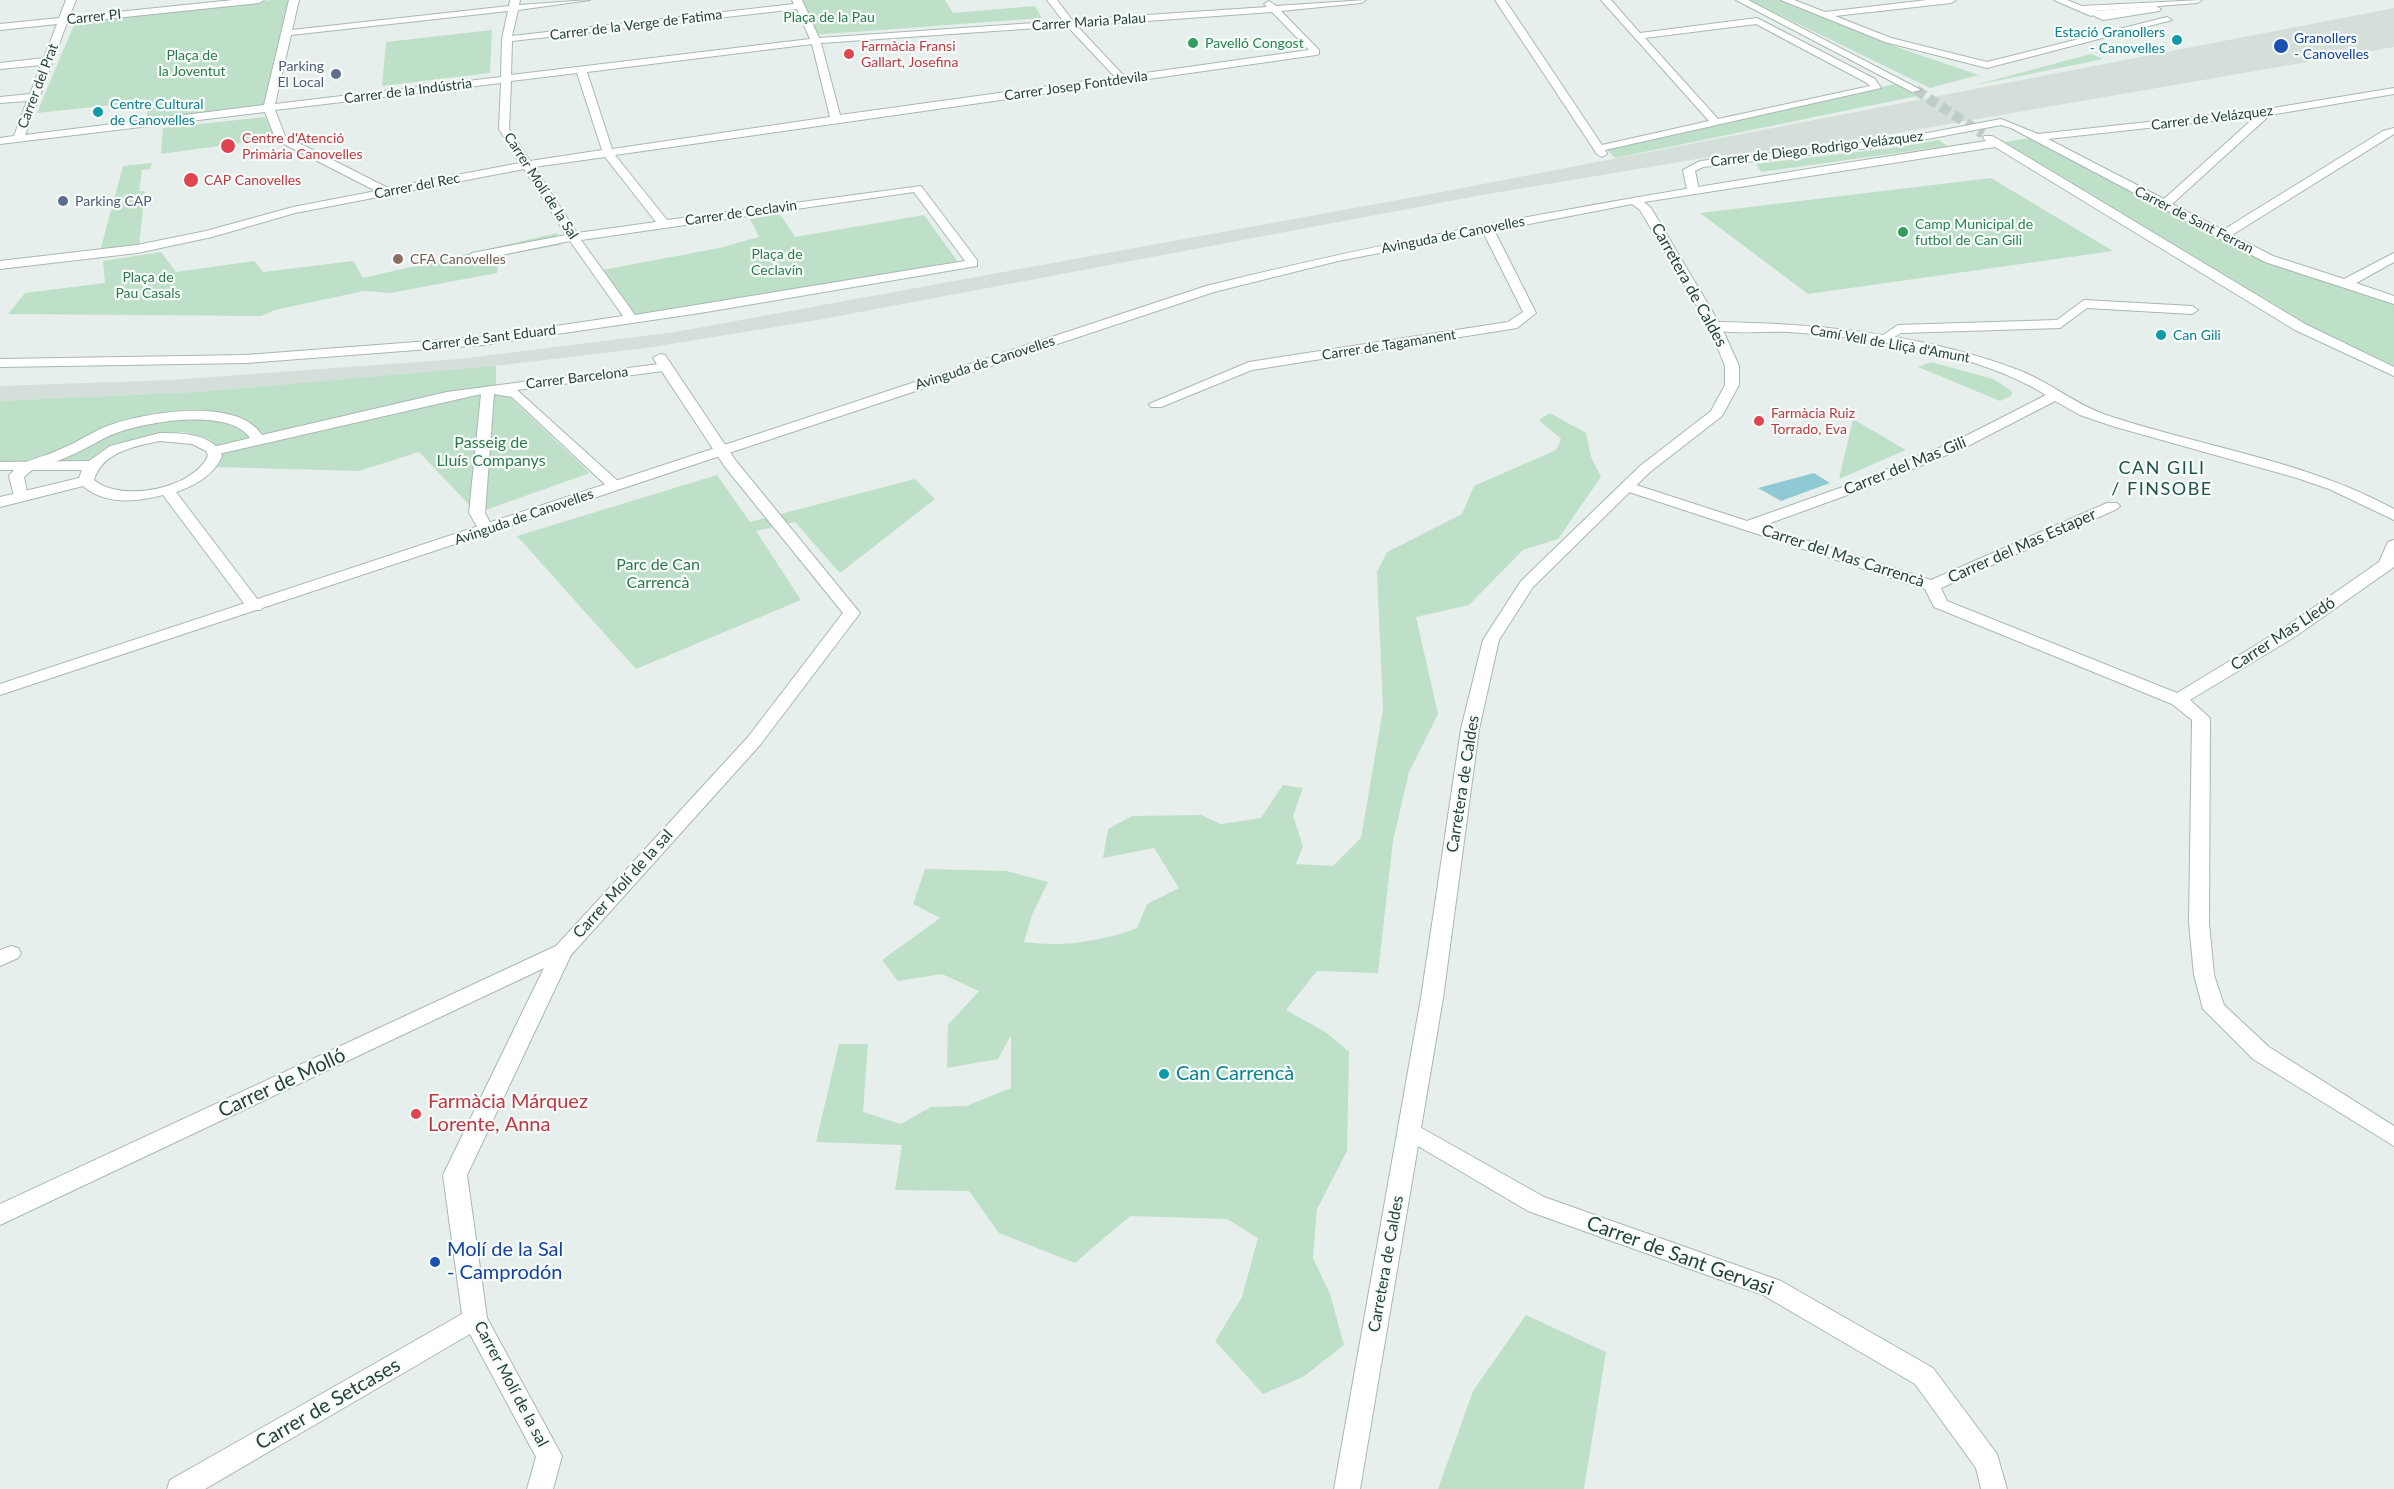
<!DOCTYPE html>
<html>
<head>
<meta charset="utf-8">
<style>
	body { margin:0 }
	canvas { display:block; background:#e6efeb }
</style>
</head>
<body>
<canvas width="2394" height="1489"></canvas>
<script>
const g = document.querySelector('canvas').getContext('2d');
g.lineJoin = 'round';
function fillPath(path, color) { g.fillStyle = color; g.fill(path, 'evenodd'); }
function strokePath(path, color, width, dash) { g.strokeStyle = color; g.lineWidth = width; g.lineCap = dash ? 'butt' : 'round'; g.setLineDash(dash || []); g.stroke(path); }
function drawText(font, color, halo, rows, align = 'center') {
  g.font = font + ' Lato,sans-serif'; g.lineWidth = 4.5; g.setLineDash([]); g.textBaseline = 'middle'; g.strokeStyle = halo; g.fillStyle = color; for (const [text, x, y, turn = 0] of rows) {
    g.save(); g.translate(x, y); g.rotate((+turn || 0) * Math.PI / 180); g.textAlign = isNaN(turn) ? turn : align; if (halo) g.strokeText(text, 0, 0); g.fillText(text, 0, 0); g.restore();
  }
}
const built = new Path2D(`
	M 2394,8 L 2394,47 L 1862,139 L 1697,159 L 1482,195 L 812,321 L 646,348 L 460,370 L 197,392 L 0,401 L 0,386 L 170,380 L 459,359 L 675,332 L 1447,191 Z`);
const green = new Path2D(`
	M 273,0 L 294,0 L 269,108 L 146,123 L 149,101 L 37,113 L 76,20 Z
	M 797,0 L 945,0 L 953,13 L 1035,6 L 1042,18 L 813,35 Z
	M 1749,0 L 1782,0 L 1902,49 L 1979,75 L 1930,88 Z
	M 492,30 L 490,73 L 382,86 L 386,42 Z
	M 2091,54 L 2103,59 L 1971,86 Z
	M 1895,84 L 1917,96 L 1615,158 L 1607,150 Z
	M 265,117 L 276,138 L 161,154 L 163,128 Z
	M 2037,137 L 2269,259 L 2394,300 L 2394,372 L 2300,327 L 1997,143 Z
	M 1939,140 L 1947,146 L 1761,172 L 1756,164 L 1899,147 Z
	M 152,163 L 150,169 L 142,170 L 139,191 L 145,191 L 139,246 L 100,251 L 123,166 Z
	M 1991,178 L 2113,251 L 1808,294 L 1700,213 Z
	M 780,214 L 795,237 L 924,215 L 961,266 L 630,315 L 597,271 L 719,248 L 759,237 L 750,219 Z
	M 557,233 L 561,245 L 500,256 L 497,273 L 390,293 L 364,291 L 275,310 L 261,316 L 8,314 L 25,293 L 105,283 L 103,261 L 161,252 L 176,272 L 254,261 L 263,272 L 353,261 L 363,278 Z
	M 1931,362 L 1993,379 L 2012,391 L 2011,396 L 2000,401 L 1918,367 Z
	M 496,366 L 496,384 L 590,473 L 477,513 L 419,452 L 359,471 L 215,467 L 219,463 L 221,452 L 209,439 L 183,432 L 121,444 L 91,461 L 0,462 L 0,401 L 197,392 Z
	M 1550,413 L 1586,433 L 1591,457 L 1601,477 L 1558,539 L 1523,550 L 1469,605 L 1416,617 L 1438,714 L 1409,772 L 1393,841 L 1378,973 L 1317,971 L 1286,1010 L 1327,1033 L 1349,1052 L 1347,1151 L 1317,1209 L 1313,1258 L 1330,1294 L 1344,1345 L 1303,1377 L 1263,1394 L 1215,1341 L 1242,1297 L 1258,1238 L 1227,1219 L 1130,1216 L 1075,1263 L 999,1233 L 969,1191 L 895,1190 L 902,1145 L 816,1142 L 839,1044 L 868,1044 L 863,1112 L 901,1124 L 931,1107 L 966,1106 L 1011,1088 L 1011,1035 L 998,1059 L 947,1068 L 948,1025 L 979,991 L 942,974 L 898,981 L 882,960 L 940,918 L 913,904 L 925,869 L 1007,871 L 1048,882 L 1032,915 L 1024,942 C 1063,947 1100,942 1137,928 L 1147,904 L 1179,888 L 1154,848 L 1103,858 L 1108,829 L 1132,816 L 1201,815 L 1221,824 L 1261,818 L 1283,785 L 1303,788 L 1293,816 L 1303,846 L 1296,864 L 1333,866 L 1361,838 L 1383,709 L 1377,572 L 1387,552 L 1462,514 L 1474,486 L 1556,450 L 1561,439 L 1539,420 Z
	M 1853,419 L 1906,450 L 1839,479 Z
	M 717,475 L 750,522 L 915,479 L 935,499 L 840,573 L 795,522 L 756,531 L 801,600 L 636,669 L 517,536 Z
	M 1526,1315 L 1606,1352 L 1584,1489 L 1438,1489 L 1473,1391 Z`);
const water = new Path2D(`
	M 1814,473 L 1830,483 L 1781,501 L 1758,488 Z`);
const tertiaryTunnel = new Path2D(`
	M 1916,90 L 1983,134`);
const pedestrian = new Path2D(`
	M 2156,6 L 2161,9 L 2159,11 L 2103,20 L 2090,14 L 2095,11 Z
	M 2084,300 L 2192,306 L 2198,310 L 2192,314 L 2087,308 L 2060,328 L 1901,333 L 1881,345 L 1874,341 L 1898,325 L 2057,320 Z
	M 666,363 L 673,367 L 671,370 L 517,390 L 620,483 L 622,486 L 615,490 L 610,489 L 512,397 L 494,394 L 485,513 L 494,530 L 486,535 L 481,533 L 469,513 L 481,394 L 214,455 L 209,454 L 207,451 L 209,448 L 250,438 C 230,408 152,421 122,431 C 102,437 86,450 67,457 C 56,462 43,465 32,470 L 24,477 L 28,497 L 25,500 L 15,500 L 9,476 C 21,459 43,458 61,449 C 78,442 93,431 110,425 C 149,412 237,397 262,435 L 447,392 Z
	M 11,946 L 18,948 L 21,953 L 18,958 L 0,966 L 0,950 Z`);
const minor = new Path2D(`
	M 66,0 L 76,0 L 69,17 L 233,0 L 264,0 L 259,3 L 67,23 L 25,135 L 264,105 L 289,0 L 299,0 L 292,30 L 509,6 L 510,0 L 520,0 L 519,5 L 590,0 L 518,10 L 512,36 L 794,4 L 792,0 L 802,0 L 819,38 L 1063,21 L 1047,0 L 1057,0 L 1072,20 L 1267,7 L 1264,4 L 1269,1 L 1276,6 L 1366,0 L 1361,3 L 1281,11 L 1319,50 L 1319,54 L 1316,55 L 615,155 L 667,220 L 921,186 L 977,260 L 977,266 L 700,313 L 482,345 L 246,363 L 0,367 L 0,359 L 246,355 L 482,337 L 623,316 L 570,241 L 472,261 L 466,257 L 472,253 L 566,235 L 524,169 L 295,213 L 212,237 L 137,253 L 0,269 L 0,261 L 137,245 L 206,231 L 293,207 L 376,191 L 276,140 L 265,112 L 0,144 L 0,138 L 14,136 L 27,101 L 0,103 L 0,97 L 30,94 L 41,65 L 0,69 L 0,63 L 44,58 L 57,24 L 0,30 L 0,24 L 59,18 ZM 797,9 L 810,39 L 511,75 L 512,41 ZM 508,11 L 502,39 L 501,77 L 275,104 L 291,35 ZM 1272,12 L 1309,50 L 1124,76 L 1077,26 ZM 1067,26 L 1115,77 L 840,115 L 821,43 ZM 812,44 L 830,117 L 612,149 L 587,72 ZM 577,73 L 602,150 L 530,161 L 509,129 L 511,81 ZM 501,83 L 499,129 L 520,163 L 388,188 L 285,136 L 275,110 ZM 605,157 L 656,222 L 577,233 L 534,167 ZM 914,192 L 965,261 L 635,315 L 581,240 Z
	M 1495,0 L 1505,0 L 1602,145 L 1709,121 L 1601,0 L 1611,0 L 1640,33 L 1757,18 L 1875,79 L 1881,88 L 1605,150 L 1607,154 L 1602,157 L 1597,154 ZM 1756,24 L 1867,83 L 1870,86 L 1718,119 L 1645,38 Z
	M 1781,0 L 1794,0 L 1825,12 L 1927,0 L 1956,0 L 1951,3 L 1835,16 L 1891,38 L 1987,62 L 2167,17 L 2172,20 L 1987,68 L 1885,42 Z
	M 2054,0 L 2067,0 L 2082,6 L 2202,0 L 2197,3 L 2094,11 L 2096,13 L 2091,16 Z
	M 2394,88 L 2394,94 L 2270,115 L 2172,204 L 2223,230 L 2383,131 L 2394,128 L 2394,134 L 2232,235 L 2273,256 L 2344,279 L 2394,253 L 2394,262 L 2356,283 L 2394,296 L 2394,304 L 2265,262 L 2011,128 L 2001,125 L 1896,145 L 1703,167 L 1695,171 L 1699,190 L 1693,193 L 1687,190 L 1683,170 L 1700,161 L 1896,139 L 2001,119 L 2038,134 L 2267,109 ZM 2256,116 L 2164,199 L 2048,139 Z
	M 1487,224 L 1493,228 L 1536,313 L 1517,328 L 1252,370 L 1161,407 L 1151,407 L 1149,404 L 1249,362 L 1508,322 L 1523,312 L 1481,228 Z
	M 1715,322 C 1817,323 1925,334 2021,371 C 2051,383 2075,404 2106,415 C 2202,447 2304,460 2394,509 L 2394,520 L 2329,489 L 2297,478 L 2112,426 L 2080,415 L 2055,401 L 1966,447 L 1864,489 L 1762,526 L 1931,580 L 2107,503 L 2117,503 L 2120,506 L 2117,509 L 1941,588 L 1947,601 L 2177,693 L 2284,628 L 2379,562 L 2388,542 L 2394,540 L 2394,567 L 2296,636 L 2190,700 L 2210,718 L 2209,923 L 2214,975 L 2224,1005 L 2269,1047 L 2394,1126 L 2394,1146 L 2253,1059 L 2203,1009 L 2194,975 L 2189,923 L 2192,720 L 2172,704 L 1934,607 L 1925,589 L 1623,490 L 1621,487 L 1628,483 L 1633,484 L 1747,521 L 1854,483 L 1956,441 L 2046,395 C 1975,351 1871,338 1789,332 C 1764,331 1734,335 1710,329 L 1709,326 Z
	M 660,354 L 665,355 L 736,461 L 860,613 L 760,745 L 571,955 L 467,1175 L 487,1318 L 562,1456 L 553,1489 L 527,1489 L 536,1457 L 470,1334 L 205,1489 L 167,1489 L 170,1480 L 462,1314 L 443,1175 L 544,968 L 0,1225 L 0,1204 L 556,946 L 748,737 L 843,613 L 725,467 L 653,358 Z
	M 160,433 C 181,433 213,433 222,456 C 214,475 196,485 176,492 L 261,604 L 263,607 L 261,610 L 249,610 L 163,495 C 137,502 105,505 83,486 L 0,507 L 0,497 L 79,478 L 82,470 L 0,470 L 0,462 L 89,461 L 110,446 ZM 160,441 L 192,444 L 206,451 L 208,456 C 193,489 121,503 94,480 C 102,452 135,446 160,441 Z
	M 1409,1121 L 1544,1197 L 1781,1281 L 1933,1368 L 1997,1454 L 2007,1489 L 1981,1489 L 1976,1468 L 1915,1384 L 1763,1295 L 1528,1211 L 1401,1136 L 1398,1130 L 1401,1124 Z`);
const tertiary = new Path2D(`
	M 1736,0 L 1748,0 L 1921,90 L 1912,92 Z
	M 1984,136 L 1992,136 L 2001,141 L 2305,324 L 2394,367 L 2394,376 L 2295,330 L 1995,147 L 1644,202 L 1651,208 L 1721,326 L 1739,366 L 1739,385 L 1722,416 L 1650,472 L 1533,587 L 1499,640 L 1479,729 L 1443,998 L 1360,1489 L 1334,1489 L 1421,998 L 1461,729 L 1483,640 L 1521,581 L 1640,466 L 1711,411 L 1725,385 L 1725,366 L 1709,326 L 1640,210 L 1632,204 L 1338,261 L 1214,292 L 0,695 L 0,684 L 1206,286 C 1463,222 1724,182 1986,141 L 1983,138 Z`);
const markers = [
	[2177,40,6,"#0f9aa8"],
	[1193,43,6,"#2e9e5b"],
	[2281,46,8,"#1a4fb4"],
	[849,54,6,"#e0444e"],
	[336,74,6,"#5c6f8a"],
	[98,112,6,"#0f9aa8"],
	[228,146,8,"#e0444e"],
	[191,180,8,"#e0444e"],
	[63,201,6,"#5c6f8a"],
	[1903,232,6,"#2e9e5b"],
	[398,259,6,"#8d6e63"],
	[2161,335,6,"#0f9aa8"],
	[1759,421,6,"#e0444e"],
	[1164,1074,6,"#0f9aa8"],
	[416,1114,6,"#e0444e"],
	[435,1262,6,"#1a4fb4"]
];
const farStreetnames = [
	["Carrer PI",94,17,-6],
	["Carrer Maria Palau",1089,22,-4],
	["Carrer de la Verge de Fatima",636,25,-7],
	["Carrer del Prat",38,86,-69],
	["Carrer Josep Fontdevila",1076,86,-8],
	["Carrer de la Indústria",408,91,-7],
	["Carrer de Velázquez",2212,118,-7],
	["Carrer de Diego Rodrigo Velázquez",1817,149,-7],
	["Carrer del Rec",417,186,-11],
	["Carrer Molí de la Sal",541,186,57],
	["Carrer de Ceclavin",741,213,-8],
	["Carrer de Sant Ferran",2194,220,27],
	["Avinguda de Canovelles",1453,235,-11],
	["Carrer de Sant Eduard",489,338,-7],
	["Camí Vell de Lliçà d'Amunt",1890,344,10],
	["Carrer de Tagamanent",1389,345,-9],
	["Avinguda de Canovelles",985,363,-18],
	["Carrer Barcelona",577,378,-7],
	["Avinguda de Canovelles",524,517,-19]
];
const farParknames = [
	["Plaça de la Pau",829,17],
	["Plaça de",192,55],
	["la Joventut",192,71],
	["Plaça de",777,254],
	["Ceclavín",777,270],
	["Plaça de",148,277],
	["Pau Casals",148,293]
];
const farCulturenames = [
	["Estació Granollers",2165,32,"right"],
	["- Canovelles",2165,48,"right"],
	["Centre Cultural",110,104],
	["de Canovelles",110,120],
	["Can Gili",2173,335]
];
const farTransitnames = [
	["Granollers",2294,38],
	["- Canovelles",2294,54]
];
const farLeisurenames = [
	["Pavelló Congost",1205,43],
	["Camp Municipal de",1915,224],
	["futbol de Can Gili",1915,240]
];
const farHealthnames = [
	["Farmàcia Fransi",861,46],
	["Gallart, Josefina",861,62],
	["Centre d'Atenció",242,138],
	["Primària Canovelles",242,154],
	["CAP Canovelles",204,180],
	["Farmàcia Ruiz",1771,413],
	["Torrado, Eva",1771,429]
];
const farServicenames = [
	["Parking",324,66],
	["El Local",324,82],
	["Parking CAP",75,201,"left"]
];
const farEducationnames = [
	["CFA Canovelles",410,259]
];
const streetNames = [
	["Carretera de Caldes",1689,285,61],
	["Carrer del Mas Gili",1905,466,-22],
	["Carrer del Mas Estaper",2022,546,-24],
	["Carrer del Mas Carrencà",1843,556,18],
	["Carrer Mas Lledó",2283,634,-33],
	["Carretera de Caldes",1463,784,-81],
	["Carrer Molí de la sal",623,884,-48],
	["Carretera de Caldes",1386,1264,-80],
	["Carrer Molí de la sal",511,1384,62]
];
const parkNames = [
	["Passeig de",491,443],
	["Lluís Companys",491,461],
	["Parc de Can",658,565],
	["Carrencà",658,583]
];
const neighbourhoodNames = [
	["CAN GILI",2162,468],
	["/ FINSOBE",2162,489]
];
const nearCulturenames = [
	["Can Carrencà",1176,1074]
];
const nearStreetnames = [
	["Carrer de Molló",282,1083,-25],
	["Carrer de Sant Gervasi",1680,1256,20],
	["Carrer de Setcases",328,1404,-30]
];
const nearHealthnames = [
	["Farmàcia Márquez",428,1102],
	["Lorente, Anna",428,1125]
];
const nearTransitnames = [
	["Molí de la Sal",447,1250],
	["- Camprodón",447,1273]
];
fillPath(built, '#d4dfda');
fillPath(green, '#bfe0c8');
fillPath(water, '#8ec9d4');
strokePath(tertiaryTunnel, '#bfccc8', 10, [10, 5]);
strokePath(pedestrian, '#a8b8b2', 2);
strokePath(minor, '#a8b8b2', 2);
strokePath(tertiary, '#a8b8b2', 2);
fillPath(pedestrian, '#fff');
fillPath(minor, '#fff');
fillPath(tertiary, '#fff');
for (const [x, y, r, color] of markers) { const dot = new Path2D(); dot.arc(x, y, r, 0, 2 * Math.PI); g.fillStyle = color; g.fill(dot); strokePath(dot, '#f7fbf9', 2); }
drawText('14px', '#24423a', '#f7fbf9', farStreetnames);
drawText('14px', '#2d7a4b', '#f7fbf9', farParknames);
drawText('14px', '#0d838f', '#f7fbf9', farCulturenames, 'left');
drawText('14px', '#164399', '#f7fbf9', farTransitnames, 'left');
drawText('14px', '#27864d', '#f7fbf9', farLeisurenames, 'left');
drawText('14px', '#be3a42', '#f7fbf9', farHealthnames, 'left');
drawText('14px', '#4e5e75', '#f7fbf9', farServicenames, 'right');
drawText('14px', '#785e54', '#f7fbf9', farEducationnames, 'left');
drawText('16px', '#24423a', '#f7fbf9', streetNames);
drawText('16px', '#2d7a4b', '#f7fbf9', parkNames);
g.letterSpacing = '1.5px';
drawText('18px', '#1f5548', '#f7fbf9', neighbourhoodNames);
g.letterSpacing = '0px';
drawText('20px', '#0d838f', '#f7fbf9', nearCulturenames, 'left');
drawText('20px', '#24423a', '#f7fbf9', nearStreetnames);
drawText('20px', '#be3a42', '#f7fbf9', nearHealthnames, 'left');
drawText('20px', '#164399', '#f7fbf9', nearTransitnames, 'left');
</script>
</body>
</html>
